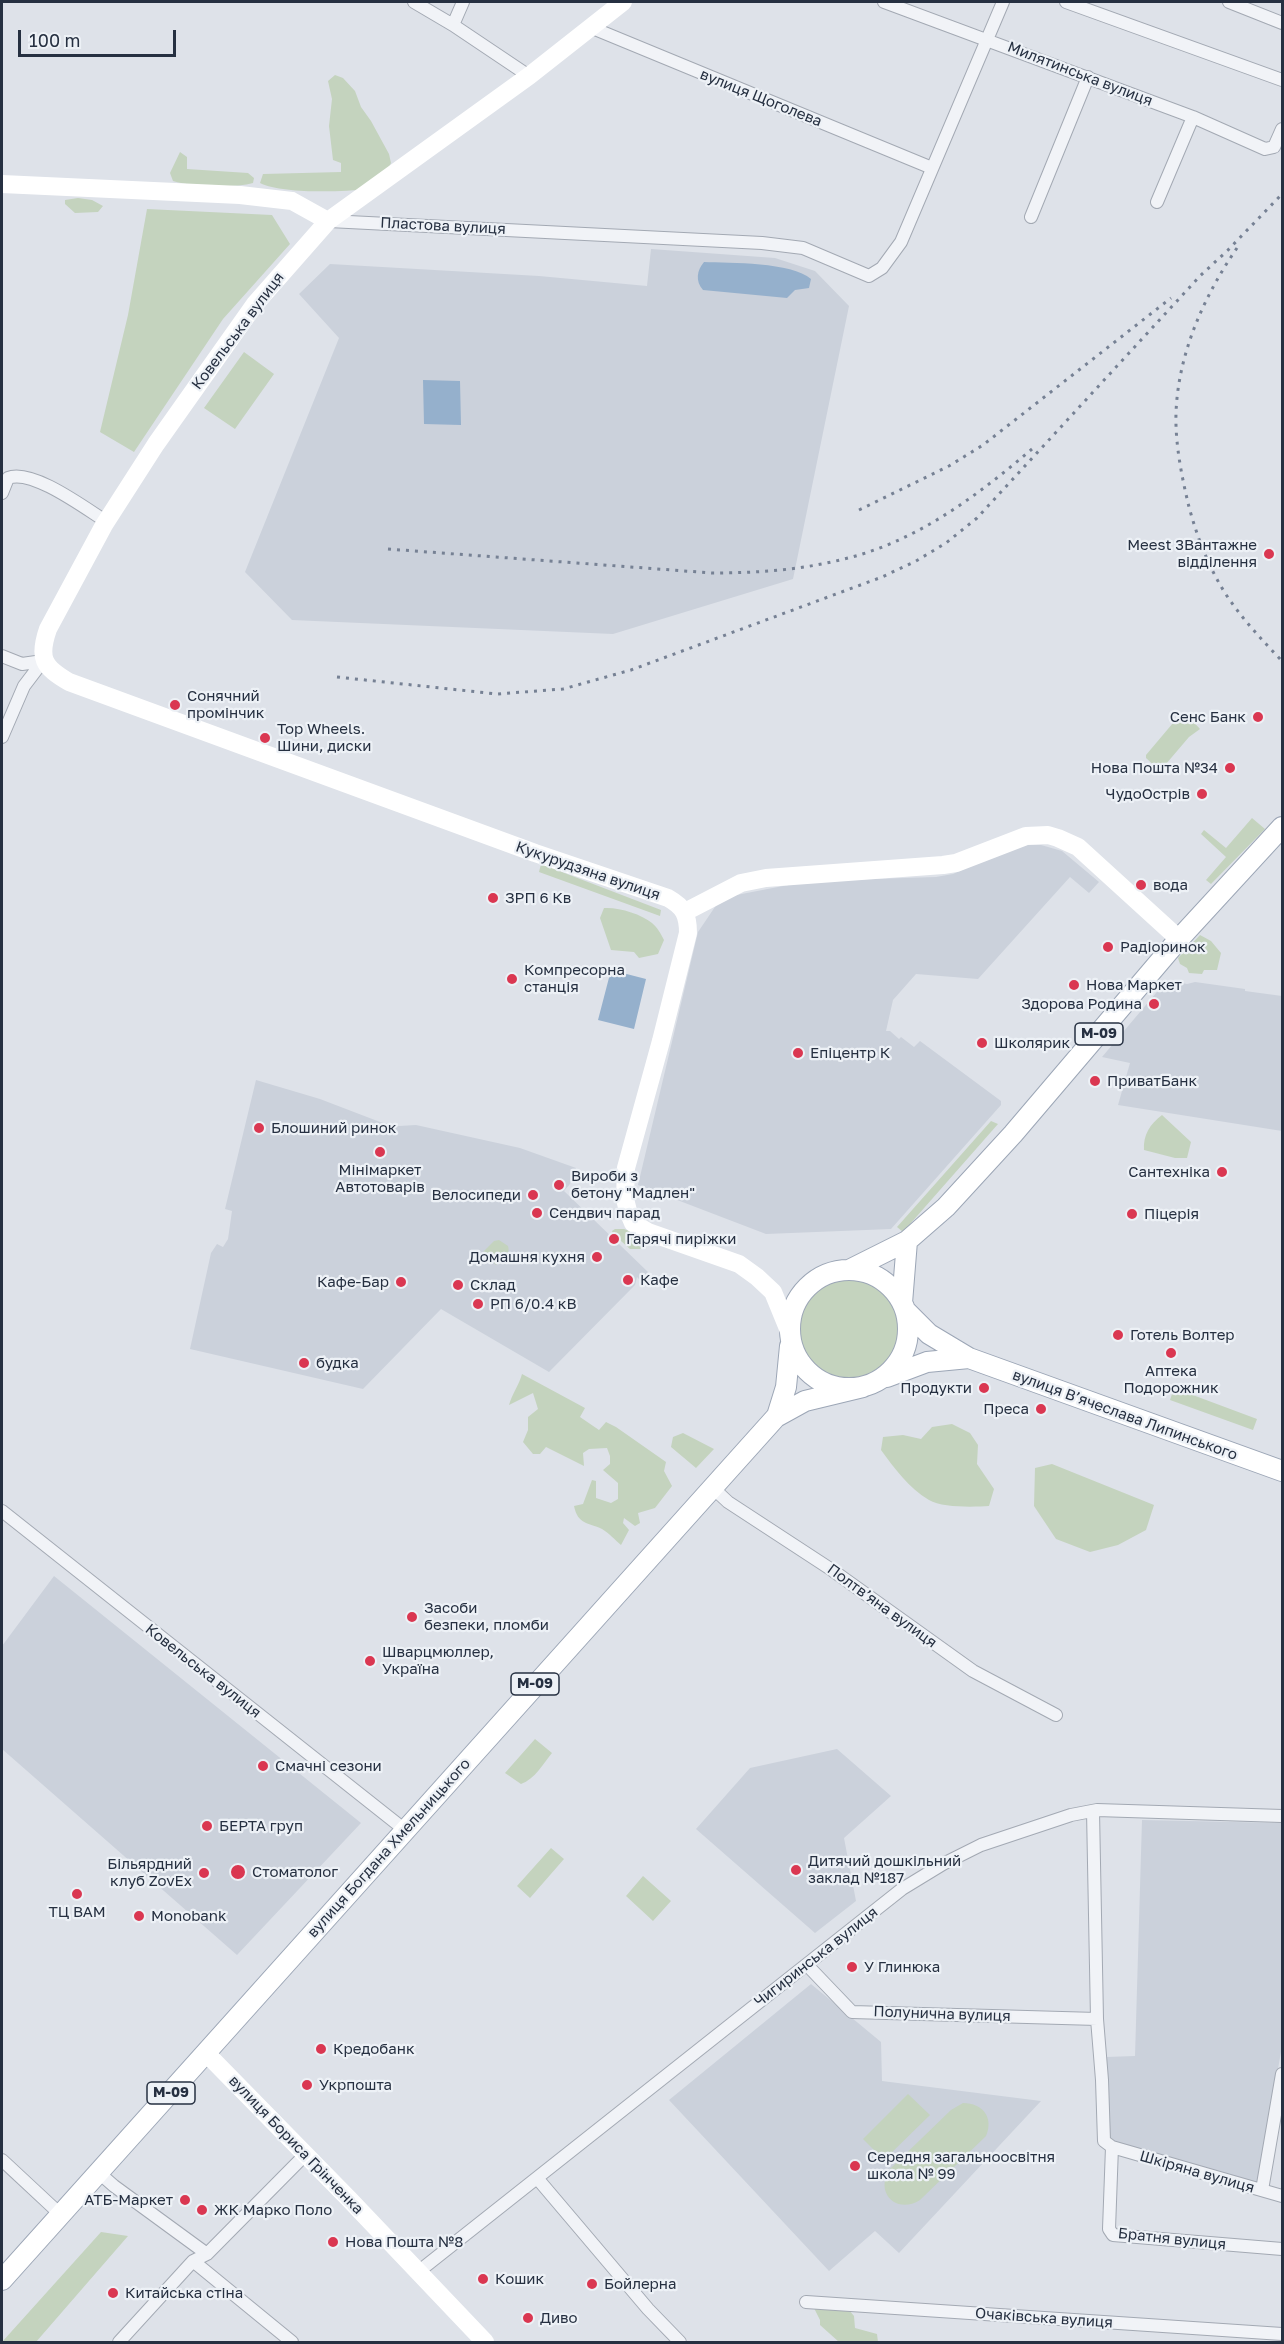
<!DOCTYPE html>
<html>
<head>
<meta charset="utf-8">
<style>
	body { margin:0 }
	#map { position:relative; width:1284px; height:2344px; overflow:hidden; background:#dee2e9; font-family:"Golos Text",sans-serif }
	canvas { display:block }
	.frame { position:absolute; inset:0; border:3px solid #263041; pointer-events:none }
	.scale { position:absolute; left:18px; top:30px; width:158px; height:27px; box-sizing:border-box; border:3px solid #263041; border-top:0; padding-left:8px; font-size:18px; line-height:21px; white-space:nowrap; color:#263041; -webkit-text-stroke:4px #edf1f6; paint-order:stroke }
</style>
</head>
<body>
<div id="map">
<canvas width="1284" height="2344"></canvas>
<div class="frame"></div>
<div class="scale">100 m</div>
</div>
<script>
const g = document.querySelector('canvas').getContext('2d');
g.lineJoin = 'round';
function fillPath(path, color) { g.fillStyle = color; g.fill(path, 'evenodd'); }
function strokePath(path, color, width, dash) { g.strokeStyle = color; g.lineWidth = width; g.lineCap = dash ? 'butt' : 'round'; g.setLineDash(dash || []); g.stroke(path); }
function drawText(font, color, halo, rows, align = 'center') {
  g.font = font + ' "Golos Text",sans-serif'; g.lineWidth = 4.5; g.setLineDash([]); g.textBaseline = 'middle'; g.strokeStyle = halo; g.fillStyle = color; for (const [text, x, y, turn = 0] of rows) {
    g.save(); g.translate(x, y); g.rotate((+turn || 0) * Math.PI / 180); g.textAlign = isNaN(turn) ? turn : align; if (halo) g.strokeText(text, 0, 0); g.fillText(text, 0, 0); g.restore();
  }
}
const built = new Path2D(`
	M 651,249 L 775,258 L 815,271 L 849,306 L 793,579 L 613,634 L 292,620 L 245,572 L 339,338 L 299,294 L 330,264 L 539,276 L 647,286 Z
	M 1017,845 L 1041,845 L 1062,851 L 1099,882 L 1089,893 L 1070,877 L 978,979 L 916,974 L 893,1000 L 886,1031 L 890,1031 L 899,1039 L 901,1037 L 914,1047 L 920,1041 L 1001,1101 L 1001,1105 L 891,1229 L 766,1234 L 638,1185 L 698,932 L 721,898 L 809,881 L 936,877 L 953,874 Z
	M 1167,980 L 1187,984 L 1195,982 L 1245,989 L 1245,991 L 1282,996 L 1282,1131 L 1118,1105 L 1130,1063 L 1102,1057 Z
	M 256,1080 L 320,1099 L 380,1122 L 399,1126 L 416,1125 L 520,1148 L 576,1168 L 570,1184 L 564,1191 L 648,1272 L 640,1280 L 637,1277 L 635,1285 L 549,1372 L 441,1309 L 363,1389 L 190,1349 L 211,1253 L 217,1244 L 223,1247 L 228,1239 L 232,1211 L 225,1209 Z
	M 54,1576 L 361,1823 L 237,1955 L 2,1749 L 2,1646 Z
	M 837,1749 L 891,1796 L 844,1838 L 856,1901 L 815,1933 L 696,1829 L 750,1768 Z
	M 1142,1820 L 1282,1823 L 1282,2046 L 1258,2183 L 1110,2141 L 1106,2057 L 1135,2056 Z
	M 811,1984 L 881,2042 L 882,2081 L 1041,2101 L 899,2253 L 875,2231 L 829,2271 L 669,2100 Z`);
const green = new Path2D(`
	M 335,75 L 343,78 L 355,91 L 361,107 L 371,121 L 389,154 L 391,163 L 387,171 L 368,189 C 341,192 283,194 260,183 L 263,174 L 341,172 L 341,163 L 333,160 L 329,126 L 332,99 L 328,81 Z
	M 180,152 L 187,157 L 187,169 L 248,173 L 254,178 L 253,183 C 235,188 192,187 173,181 L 170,173 Z
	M 78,198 L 92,200 L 103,206 L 98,212 L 75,213 L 65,204 L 65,200 Z
	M 147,209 L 272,215 L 290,244 L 223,319 L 134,452 L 100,432 L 128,315 Z
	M 244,352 L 274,374 L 235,429 L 204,408 Z
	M 1180,719 L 1191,719 L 1200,729 L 1189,737 L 1160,771 L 1146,758 L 1146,755 L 1173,723 Z
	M 1252,818 L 1265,829 L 1211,884 L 1206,880 L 1226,857 L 1201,834 L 1204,830 L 1226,848 Z
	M 541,864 L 661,910 L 660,916 L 539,872 Z
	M 604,908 C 619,907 641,914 652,923 C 657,927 661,934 664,940 L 658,954 L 639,958 L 634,952 L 611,950 L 600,918 Z
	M 1200,935 L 1211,941 L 1221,953 L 1217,970 L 1204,970 L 1202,974 L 1189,973 L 1187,968 L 1180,964 L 1178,958 Z
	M 1162,1115 L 1191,1142 L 1187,1158 L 1175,1158 L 1144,1150 C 1143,1135 1150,1124 1162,1115 Z
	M 991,1121 L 998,1124 L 903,1232 L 897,1227 Z
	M 615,1229 L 624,1229 L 654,1240 L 640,1249 L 630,1249 L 613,1234 L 612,1231 Z
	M 499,1240 L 508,1246 C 511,1255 502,1259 496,1265 L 483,1252 L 494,1241 Z
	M798 1329a51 51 0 1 1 102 0a51 51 0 1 1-102 0Z
	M 522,1374 L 585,1408 L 580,1417 L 599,1430 L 606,1422 L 616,1427 L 666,1462 L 664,1471 L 672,1486 L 655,1508 L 638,1513 L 640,1523 L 635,1526 L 624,1518 L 623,1523 L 629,1530 L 621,1545 C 615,1540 609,1533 602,1529 C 588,1522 578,1525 574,1506 L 583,1504 L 592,1480 L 596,1481 L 596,1498 L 611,1503 L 618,1499 L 618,1483 L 603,1470 L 610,1464 L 610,1456 L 607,1448 L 589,1449 L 583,1453 L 584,1466 L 546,1447 L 540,1454 L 533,1454 L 523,1442 L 528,1430 L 528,1417 L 538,1409 L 533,1393 L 509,1405 C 512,1394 519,1385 522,1374 Z
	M 1174,1388 L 1257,1419 L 1253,1430 L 1170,1400 Z
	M 952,1424 L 970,1433 L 978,1445 L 977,1464 L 994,1489 L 989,1506 C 974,1507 942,1508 929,1500 C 909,1488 894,1468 881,1450 L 883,1437 L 903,1435 L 921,1439 L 932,1427 Z
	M 683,1433 L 714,1449 L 696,1468 L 671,1447 L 673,1437 Z
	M 1052,1464 L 1154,1505 L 1146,1530 L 1118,1545 L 1090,1552 L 1056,1539 L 1034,1506 L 1035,1468 Z
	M 535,1739 L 552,1753 C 543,1764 535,1779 521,1784 L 505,1773 Z
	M 551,1848 L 564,1859 L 530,1898 L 517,1886 Z
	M 643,1876 L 671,1901 L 653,1921 L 626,1896 Z
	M 908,2094 L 930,2115 L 884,2160 L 863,2139 Z
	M 963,2103 C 983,2103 994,2118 986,2136 L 920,2200 C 896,2215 874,2192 890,2169 L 951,2110 Z
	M 101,2232 L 128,2236 L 36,2342 L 2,2342 Z
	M 814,2308 L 849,2310 L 854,2316 L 855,2328 L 877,2334 L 878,2342 L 839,2342 L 820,2325 L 820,2320 Z`);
const water = new Path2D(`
	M 704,262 C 730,263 792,262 811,279 L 809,288 L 795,290 L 787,298 L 703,290 C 695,281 697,270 704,262 Z
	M 423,380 L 460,381 L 461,425 L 424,424 Z
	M 611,970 L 646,979 L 634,1029 L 598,1020 Z`);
const street = new Path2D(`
	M 414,2 L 453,25 L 529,76
	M 884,2 L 1193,117 L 1265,149 L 1274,147 L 1282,129
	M 1066,2 L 1282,80
	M 1229,2 L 1282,23
	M 453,25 L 463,2
	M 590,27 L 932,168
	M 1157,202 L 1193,117
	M 1031,217 L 1088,77
	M 329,221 L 762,243 L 803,248 L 869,276 L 882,268 L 901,242 L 1003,2
	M 2,493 L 8,478 C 32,468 86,509 107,522
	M 2,656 L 22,664 L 43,661
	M 2,737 L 24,686 L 43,661
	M 713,1488 L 728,1502 L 832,1570 L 973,1671 L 1056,1715
	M 2,1511 L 405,1830
	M 1093,1811 L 1097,2019 L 1102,2080 L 1104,2141 L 1112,2147 L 1282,2196
	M 807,1965 L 852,2012 L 1097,2019
	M 1112,2147 L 1109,2229 L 1113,2235 L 1282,2249
	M 2,2160 L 60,2214
	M 98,2172 L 114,2186 L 207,2254
	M 537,2178 L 648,2309 L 680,2342
	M 1262,2190 L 1282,2074
	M 193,2261 L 292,2342
	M 418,2272 L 902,1889 L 943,1864 L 981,1845 L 1071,1815 L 1097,1810 L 1282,1816
	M 806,2302 L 1282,2334
	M 119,2342 L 193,2261 L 207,2254 L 305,2155`);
const secondary = new Path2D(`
	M 623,2 L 529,76 L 328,221 L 255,304 L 156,444 L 104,525 L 48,629 C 38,658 43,667 69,682 L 535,853 L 668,898 C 684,907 688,915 688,933 L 661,1041 L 626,1168 L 625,1199 L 628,1211 L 633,1223 L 648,1232 L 739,1264 L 757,1277 L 773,1292 L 789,1331
	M 2,184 L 240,195 L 292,201 L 328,221
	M 685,912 L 741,883 L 766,878 L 943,865 L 956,863 L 1026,836 L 1048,835 L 1058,838 L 1078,847 L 1179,939
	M 206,2053 L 349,2199 L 485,2342`);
const primary = new Path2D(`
	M790 1329a59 59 0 1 1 118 0a59 59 0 1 1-118 0Z
	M 849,1270 L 907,1241 L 946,1207 L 1013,1134 L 1179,939 L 1282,827
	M 902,1303 L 907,1241
	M 905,1310 L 929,1334 L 969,1358 L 1282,1471
	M 887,1377 L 927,1362 L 969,1358
	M 777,1416 L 786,1387 L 790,1346
	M 2,2280 L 776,1417 L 805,1401 L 863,1387`);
const rail = new Path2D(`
	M 1237,248 C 1204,296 1178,354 1176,413 C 1175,444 1182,478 1189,507 C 1198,540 1210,571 1229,599 C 1245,622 1263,641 1282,661
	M 859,510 L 949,466 L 983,445 L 1171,298
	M 388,549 L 712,573 C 757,573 801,570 844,559 C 916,542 977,496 1032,449
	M 337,677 L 497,694 L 563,689 L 631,670 L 882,577 L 916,561 L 946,543 L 977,518 L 1200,276 L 1228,250 L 1282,194`);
const markers = [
	[1269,554,6,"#da3751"],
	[175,705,6,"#da3751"],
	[1258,717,6,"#da3751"],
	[265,738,6,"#da3751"],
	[1230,768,6,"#da3751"],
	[1202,794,6,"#da3751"],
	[1141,885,6,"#da3751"],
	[493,898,6,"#da3751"],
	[1108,947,6,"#da3751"],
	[512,979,6,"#da3751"],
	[1074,985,6,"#da3751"],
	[1154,1004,6,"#da3751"],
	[982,1043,6,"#da3751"],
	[798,1053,6,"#da3751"],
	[1095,1081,6,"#da3751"],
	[259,1128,6,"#da3751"],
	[380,1152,6,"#da3751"],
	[1222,1172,6,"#da3751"],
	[559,1185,6,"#da3751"],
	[533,1195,6,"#da3751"],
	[537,1213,6,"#da3751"],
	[1132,1214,6,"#da3751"],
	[614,1239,6,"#da3751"],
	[597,1257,6,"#da3751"],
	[628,1280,6,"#da3751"],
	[401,1282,6,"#da3751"],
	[458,1285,6,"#da3751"],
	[478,1304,6,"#da3751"],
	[1118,1335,6,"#da3751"],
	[1171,1353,6,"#da3751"],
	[304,1363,6,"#da3751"],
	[984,1388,6,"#da3751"],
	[1041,1409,6,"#da3751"],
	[412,1617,6,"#da3751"],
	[370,1661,6,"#da3751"],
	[263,1766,6,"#da3751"],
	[207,1826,6,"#da3751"],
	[796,1870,6,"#da3751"],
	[238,1872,8,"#da3751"],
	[204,1873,6,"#da3751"],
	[77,1894,6,"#da3751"],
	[139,1916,6,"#da3751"],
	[852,1967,6,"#da3751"],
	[321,2049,6,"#da3751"],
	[307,2085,6,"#da3751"],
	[855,2166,6,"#da3751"],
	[185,2200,6,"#da3751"],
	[202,2210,6,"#da3751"],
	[333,2242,6,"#da3751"],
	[483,2279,6,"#da3751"],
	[592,2284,6,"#da3751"],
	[113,2293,6,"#da3751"],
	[528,2318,6,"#da3751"]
];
const shields = [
	[1099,1034,48],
	[535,1684,48],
	[171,2093,48]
];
const shieldNames = [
	["М-09",1099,1034],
	["М-09",535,1684],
	["М-09",171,2093]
];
const streetNames = [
	["Милятинська вулиця",1080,74,21],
	["вулиця Щоголева",761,98,22],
	["Пластова вулиця",443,226,3],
	["Ковельська вулиця",238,331,-53],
	["Кукурудзяна вулиця",588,871,19],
	["вулиця Вʼячеслава Липинського",1125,1415,20],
	["Полтвʼяна вулиця",882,1606,36],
	["Ковельська вулиця",203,1671,38],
	["вулиця Богдана Хмельницького",389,1848,-48],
	["Чигиринська вулиця",816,1957,-38],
	["Полунична вулиця",942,2014,2],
	["вулиця Бориса Грінченка",296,2145,46],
	["Шкіряна вулиця",1197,2172,16],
	["Братня вулиця",1172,2239,6],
	["Очаківська вулиця",1044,2318,4]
];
const poiNames = [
	["Meest 3Вантажне",1257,545,"right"],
	["відділення",1257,562,"right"],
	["Сонячний",187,696],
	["промінчик",187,713],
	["Сенс Банк",1246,717,"right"],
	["Top Wheels.",277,729],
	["Шини, диски",277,746],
	["Нова Пошта №34",1218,768,"right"],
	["ЧудоОстрів",1190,794,"right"],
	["вода",1153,885],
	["ЗРП 6 Кв",505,898],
	["Радіоринок",1120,947],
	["Компресорна",524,970],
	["станція",524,987],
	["Нова Маркет",1086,985],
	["Здорова Родина",1142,1004,"right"],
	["Школярик",994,1043],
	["Епіцентр К",810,1053],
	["ПриватБанк",1107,1081],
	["Блошиний ринок",271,1128],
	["Мінімаркет",380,1170,"center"],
	["Автотоварів",380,1187,"center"],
	["Сантехніка",1210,1172,"right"],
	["Вироби з",571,1176],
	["бетону \"Мадлен\"",571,1193],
	["Велосипеди",521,1195,"right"],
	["Сендвич парад",549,1213],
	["Піцерія",1144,1214],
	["Гарячі пиріжки",626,1239],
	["Домашня кухня",585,1257,"right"],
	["Кафе",640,1280],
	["Кафе-Бар",389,1282,"right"],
	["Склад",470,1285],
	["РП 6/0.4 кВ",490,1304],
	["Готель Волтер",1130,1335],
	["будка",316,1363],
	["Аптека",1171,1371,"center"],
	["Подорожник",1171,1388,"center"],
	["Продукти",972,1388,"right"],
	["Преса",1029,1409,"right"],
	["Засоби",424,1608],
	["безпеки, пломби",424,1625],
	["Шварцмюллер,",382,1652],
	["Україна",382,1669],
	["Смачні сезони",275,1766],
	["БЕРТА груп",219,1826],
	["Дитячий дошкільний",808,1861],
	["заклад №187",808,1878],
	["Більярдний",192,1864,"right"],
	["клуб ZovEx",192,1881,"right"],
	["Стоматолог",252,1872],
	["ТЦ ВАМ",77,1912,"center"],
	["Monobank",151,1916],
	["У Глинюка",864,1967],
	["Кредобанк",333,2049],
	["Укрпошта",319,2085],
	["Середня загальноосвітня",867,2157],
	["школа № 99",867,2174],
	["АТБ-Маркет",173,2200,"right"],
	["ЖК Марко Поло",214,2210],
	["Нова Пошта №8",345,2242],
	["Кошик",495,2279],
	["Бойлерна",604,2284],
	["Китайська стіна",125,2293],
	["Диво",540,2318]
];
fillPath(built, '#cbd1db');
fillPath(green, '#c4d3be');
fillPath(water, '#95b0cc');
strokePath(street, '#a3a9b3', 14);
strokePath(primary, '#9ca6b6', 22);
strokePath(street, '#f1f3f7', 12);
strokePath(secondary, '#fff', 18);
strokePath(primary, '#fff', 20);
strokePath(rail, '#768194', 3, [3, 6]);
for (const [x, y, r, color] of markers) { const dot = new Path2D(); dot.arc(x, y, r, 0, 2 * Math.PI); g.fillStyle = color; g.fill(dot); strokePath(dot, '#edf1f6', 2); }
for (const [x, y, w] of shields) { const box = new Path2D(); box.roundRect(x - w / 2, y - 11, w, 22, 4.5); g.fillStyle = '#edf1f6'; g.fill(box); strokePath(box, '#263041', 1.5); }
drawText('bold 14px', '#263041', null, shieldNames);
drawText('15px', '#263041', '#edf1f6', streetNames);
drawText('15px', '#263041', '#edf1f6', poiNames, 'left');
</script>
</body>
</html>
